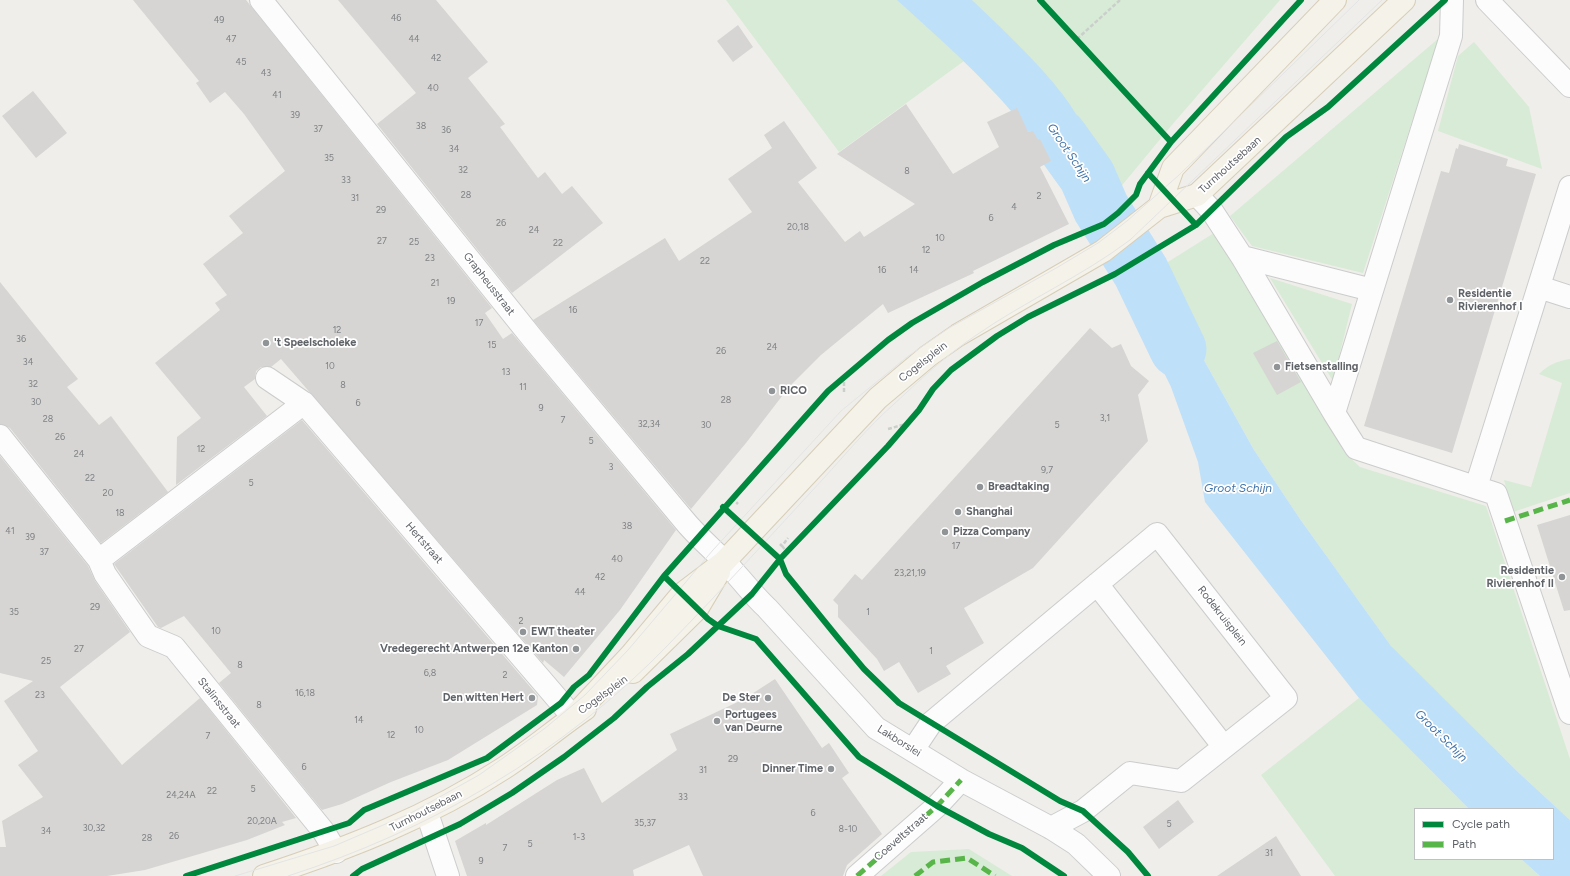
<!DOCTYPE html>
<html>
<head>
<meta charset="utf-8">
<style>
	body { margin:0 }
	#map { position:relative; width:1570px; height:876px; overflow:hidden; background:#efeeea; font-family:Figtree,sans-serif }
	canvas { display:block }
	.legend { position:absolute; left:1414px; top:808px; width:140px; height:52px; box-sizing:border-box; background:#fff; border:1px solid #bfc1c3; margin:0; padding:5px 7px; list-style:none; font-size:12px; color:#5f6368 }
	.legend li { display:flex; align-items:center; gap:8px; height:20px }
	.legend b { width:20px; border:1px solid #bfc1c3 }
</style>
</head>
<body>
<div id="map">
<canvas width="1570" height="876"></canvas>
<ul class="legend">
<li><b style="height:5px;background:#00873e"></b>Cycle path</li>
<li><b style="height:5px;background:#58b549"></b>Path</li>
</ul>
</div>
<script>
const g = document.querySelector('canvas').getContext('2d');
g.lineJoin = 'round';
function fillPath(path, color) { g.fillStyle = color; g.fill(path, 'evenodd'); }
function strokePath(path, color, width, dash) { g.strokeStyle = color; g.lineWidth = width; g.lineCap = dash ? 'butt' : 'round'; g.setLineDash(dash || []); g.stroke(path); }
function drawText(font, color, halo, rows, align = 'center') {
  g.font = font + ' Figtree,sans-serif'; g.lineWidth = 3.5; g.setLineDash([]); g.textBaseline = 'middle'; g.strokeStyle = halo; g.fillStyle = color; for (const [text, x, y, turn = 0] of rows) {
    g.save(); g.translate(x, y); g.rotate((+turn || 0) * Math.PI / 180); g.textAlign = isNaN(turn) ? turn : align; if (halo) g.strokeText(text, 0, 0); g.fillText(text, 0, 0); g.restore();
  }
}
const green = new Path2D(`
	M 726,0 L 1280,0 L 1171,126 L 1114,195 L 1081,215 L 1041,139 L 1038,140 L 1033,131 L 1028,132 L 1012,111 L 964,61 L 839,152 Z
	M 1439,38 L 1363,273 L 1252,246 L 1230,216 Z
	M 1474,42 L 1529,107 L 1542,169 L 1438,131 L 1458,56 Z
	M 1214,233 L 1345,453 L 1360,467 L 1486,506 L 1570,759 L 1570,820 L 1519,773 L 1393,649 L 1300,519 L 1254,450 L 1205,362 L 1160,267 Z
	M 1270,278 L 1352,304 L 1333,381 Z
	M 1570,359 L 1570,493 L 1513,512 L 1504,480 L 1531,487 L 1562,383 L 1539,374 C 1548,365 1557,361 1570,359 Z
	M 1359,698 L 1469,809 L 1415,809 L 1415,859 L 1521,859 L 1540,876 L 1335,876 L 1261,775 Z
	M 969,849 L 1012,876 L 881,876 L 911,852 Z`);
const water = new Path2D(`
	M 897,0 L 972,0 C 1003,30 1036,60 1063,95 C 1084,122 1100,163 1114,195 L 1081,215 L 1040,139 L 1038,140 L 1033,131 L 1028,132 C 991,83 943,42 897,0 Z
	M 1160,267 L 1205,362 L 1254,450 L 1300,519 L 1391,646 L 1519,773 L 1570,820 L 1570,876 L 1540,876 L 1521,859 L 1553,859 L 1553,809 L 1469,809 L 1359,698 L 1205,502 L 1198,462 L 1171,387 L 1123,289 Z`);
const river = new Path2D(`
	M 1059,137 L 1087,176 L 1101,208 L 1141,272 L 1178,349`);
const building = new Path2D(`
	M 133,0 L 246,0 L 492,308 L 485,313 L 503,339 L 512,333 L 676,530 L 620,610 L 564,677 L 544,660 L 543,663 L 281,359 L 271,367 L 261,367 L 256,371 L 255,379 L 244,387 L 267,416 L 176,485 L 177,437 L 201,418 L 155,363 L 220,310 L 215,303 L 227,295 L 203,264 L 243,233 L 229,216 L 285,171 L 244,114 L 225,92 L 210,103 L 196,83 L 199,81 Z
	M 338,0 L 436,0 L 488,62 L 468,78 L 505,124 L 500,127 L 538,178 L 545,172 L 562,194 L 572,186 L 603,223 L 512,293 L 377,124 L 416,93 Z
	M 738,25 L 753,47 L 733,62 L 717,41 Z
	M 33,91 L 67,133 L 36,158 L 2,116 Z
	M 906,104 L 953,174 L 999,147 L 987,122 L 1017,108 L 1028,132 L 1033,131 L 1038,140 L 1040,139 L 1051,161 L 1040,167 L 1069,224 L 973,271 L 974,273 L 888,313 L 883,304 L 821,355 L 789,387 L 746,443 L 691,509 L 533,320 L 665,238 L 679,261 L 752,212 L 728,179 L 772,148 L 764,135 L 784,121 L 817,168 L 798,182 L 845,242 L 860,231 L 864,237 L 915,204 L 837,154 Z
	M 1459,144 L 1508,159 L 1506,166 L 1536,174 L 1452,453 L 1364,426 L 1441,171 L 1449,173 L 1456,148 L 1458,149 Z
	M 0,282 L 78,379 L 67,387 L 99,425 L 111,416 L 168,492 L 101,543 L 10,428 L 0,424 Z
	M 1090,328 L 1112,348 L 1121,344 L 1131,366 L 1149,381 L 1138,395 L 1148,441 L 1033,568 L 964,608 L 984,643 L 946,666 L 951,674 L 918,693 L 899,662 L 884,671 L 877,659 L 838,617 L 838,605 L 833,600 L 855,574 L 862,580 Z
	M 1277,341 L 1301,382 L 1277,395 L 1253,353 Z
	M 302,420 L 538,696 L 537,705 L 448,760 L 391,782 L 342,804 L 322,810 L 219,683 L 231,673 L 184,616 L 161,628 L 158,627 L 114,564 Z
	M 0,456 L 88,566 L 95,581 L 130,632 L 60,687 L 122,765 L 200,698 L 296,818 L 282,822 L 285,825 L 247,840 L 145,870 L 107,876 L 0,876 L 0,847 L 6,847 L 2,821 L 43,797 L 18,765 L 38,751 L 4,701 L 33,681 L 0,673 Z
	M 1570,515 L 1570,610 L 1564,611 L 1537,525 Z
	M 775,679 L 822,748 L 829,743 L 849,773 L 842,778 L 882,834 L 847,865 L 843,876 L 703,876 L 689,845 L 633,870 L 634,876 L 467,876 L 455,841 L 486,823 L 486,825 L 557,780 L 584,768 L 602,803 L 677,750 L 670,734 L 744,699 Z
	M 1178,800 L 1194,822 L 1159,849 L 1143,827 Z
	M 1276,836 L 1301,876 L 1217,876 Z`);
const path = new Path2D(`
	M 1077,39 L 1120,0
	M 844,376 L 844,393
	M 888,429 L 906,424
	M 732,498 L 738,504
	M 780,544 L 782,546 L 788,538
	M 782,546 L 787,552`);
const minor = new Path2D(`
	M 261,0 L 533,339 L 683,519 C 699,539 719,554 735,573 C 746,585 755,597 767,608 L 876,728 L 961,780 L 1051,828 L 1076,844 L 1109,876
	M 1487,0 L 1570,86
	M 1197,195 L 1212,211 L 1242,257 L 1334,413 L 1356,448 L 1496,494 L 1570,713
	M 1242,257 L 1372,290
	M 1539,287 L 1570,297
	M 267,378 L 304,403 L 573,717
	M 1334,413 L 1451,36 L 1452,0
	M 0,436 L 99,560 L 105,574 L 148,636 L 174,647 L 324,832 L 336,852
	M 1476,487 L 1570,187
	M 99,560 L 304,403
	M 1097,584 L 1224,747
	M 913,750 L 931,723 L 1157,534 L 1286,698 L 1181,781 L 1130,773 L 1083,811 L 1051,828
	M 427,813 L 448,876
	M 857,876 L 937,806 L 961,780`);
const major = new Path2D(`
	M 1159,207 L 1173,168 L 1335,0
	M 633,672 L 697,609 L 719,572
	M 573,717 L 631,655 L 682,594 L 724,562 L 878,398 L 928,356 L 958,335 L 1103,251 L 1159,207 L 1197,195 L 1404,0
	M 264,876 C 349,848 429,817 504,768 C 532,750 557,728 585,709`);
const tram = new Path2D(`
	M 235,876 L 334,846 L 409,814 L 479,775 L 544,729 L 585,695 L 628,650 L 713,550 L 841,411 L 907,357 L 949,328 L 1058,267 L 1098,243 L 1127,221 L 1179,175 L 1359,0
	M 288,876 C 431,830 564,753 669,644 C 722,590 772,534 823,479 C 846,454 868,427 893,405 C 919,381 945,356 975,336 C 1025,301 1081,277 1130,240 L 1382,0`);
const quiet = new Path2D(`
	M 1505,521 L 1570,500
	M 857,876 L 937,806 L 961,780
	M 915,876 L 933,862 L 967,858 L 995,876`);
const cycleway = new Path2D(`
	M 1040,0 L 1171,142
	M 1148,173 L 1196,225
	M 723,507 L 780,559 L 786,574 L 838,638 L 864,669 L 899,703 L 1060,801 L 1083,811 L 1128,852 L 1148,876
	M 664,576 L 708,619 L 718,626 L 756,639 L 859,757 L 937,806 L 989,834 L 1022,848 L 1064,876
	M 186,876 L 349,823 L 364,810 L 487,758 L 561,703 L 574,687 L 589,675 L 664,576 L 828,391 L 888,340 L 912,323 L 983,282 L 1054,245 L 1104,224 L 1118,213 L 1136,195 L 1140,184 L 1171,142 L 1301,0
	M 353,876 L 362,869 L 460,824 L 512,793 L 564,757 L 614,718 L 647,687 L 688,654 L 752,594 L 780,559 L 888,446 L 919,410 L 933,389 L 951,370 L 997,336 L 1028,317 L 1115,274 L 1196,225 L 1286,137 L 1328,107 L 1445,0`);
const markers = [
	[1450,300,4,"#919496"],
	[266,343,4,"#919496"],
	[1277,367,4,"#919496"],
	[772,391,4,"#919496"],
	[980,487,4,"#919496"],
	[958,512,4,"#919496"],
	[945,532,4,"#919496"],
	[1562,577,4,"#919496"],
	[523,632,4,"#919496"],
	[576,649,4,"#919496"],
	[532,698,4,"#919496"],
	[768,698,4,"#919496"],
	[717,721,4,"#919496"],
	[831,769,4,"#919496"]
];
const numberNames = [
	["46",396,18],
	["49",219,20],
	["47",231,39],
	["44",414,39],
	["42",436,58],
	["45",241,62],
	["43",266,73],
	["40",433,88],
	["41",277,95],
	["39",295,115],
	["38",421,126],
	["37",318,129],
	["36",446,130],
	["34",454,149],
	["35",329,158],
	["32",463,170],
	["8",907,171],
	["33",346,180],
	["28",466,195],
	["2",1039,196],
	["31",355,198],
	["4",1014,207],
	["29",381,210],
	["6",991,218],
	["26",501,223],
	["20,18",798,227],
	["24",534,230],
	["10",940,238],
	["27",382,241],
	["25",414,242],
	["22",558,243],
	["12",926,250],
	["23",430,258],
	["22",705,261],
	["16",882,270],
	["14",914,270],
	["21",435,283],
	["19",451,301],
	["16",573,310],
	["17",479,323],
	["12",337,330],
	["36",21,339],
	["15",492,345],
	["24",772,347],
	["26",721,351],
	["34",28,362],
	["10",330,366],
	["13",506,372],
	["32",33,384],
	["8",343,385],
	["11",523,387],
	["28",726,400],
	["30",36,402],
	["6",358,403],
	["9",541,408],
	["3,1",1105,418],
	["28",48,419],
	["7",563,420],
	["32,34",649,424],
	["30",706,425],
	["5",1057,425],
	["26",60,437],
	["5",591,441],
	["12",201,449],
	["24",79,454],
	["3",611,467],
	["9,7",1047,470],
	["22",90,478],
	["5",251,483],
	["20",108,493],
	["18",120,513],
	["38",627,526],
	["41",10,531],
	["39",30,537],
	["17",956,546],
	["37",44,552],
	["40",617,559],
	["23,21,19",910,573],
	["42",600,577],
	["44",580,592],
	["29",95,607],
	["35",14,612],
	["1",868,612],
	["2",521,621],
	["10",216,631],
	["27",79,649],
	["1",931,651],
	["25",46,661],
	["8",240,665],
	["6,8",430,673],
	["2",505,675],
	["16,18",305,693],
	["23",40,695],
	["8",259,705],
	["14",359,720],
	["10",419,730],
	["12",391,735],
	["7",208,736],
	["29",733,759],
	["6",304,767],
	["31",703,770],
	["5",253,789],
	["22",212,791],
	["24,24A",181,795],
	["33",683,797],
	["6",813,813],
	["20,20A",262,821],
	["35,37",645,823],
	["5",1169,824],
	["30,32",94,828],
	["8-10",848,829],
	["34",46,831],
	["26",174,836],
	["1-3",579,837],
	["28",147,838],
	["5",530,844],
	["7",505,848],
	["31",1269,853],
	["9",481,861]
];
const streetNames = [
	["Turnhoutsebaan",1230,165,-42],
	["Grapheusstraat",489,284,52],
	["Cogelsplein",923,362,-38],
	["Hertstraat",424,543,49],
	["Rodekruisplein",1222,616,52],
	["Cogelsplein",603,695,-36],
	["Stalinsstraat",219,703,51],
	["Lakborslei",899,741,32],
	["Turnhoutsebaan",426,811,-27],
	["Coeveltstraat",901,837,-41]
];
const poiNames = [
	["Residentie",1458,294],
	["Rivierenhof I",1458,307],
	["'t Speelscholeke",274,343],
	["Fietsenstalling",1285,367],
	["RICO",780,391],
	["Breadtaking",988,487],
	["Shanghai",966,512],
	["Pizza Company",953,532],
	["Residentie",1554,571,"right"],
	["Rivierenhof II",1554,584,"right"],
	["EWT theater",531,632],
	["Vredegerecht Antwerpen 12e Kanton",568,649,"right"],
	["Den witten Hert",524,698,"right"],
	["De Ster",760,698,"right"],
	["Portugees",725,715],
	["van Deurne",725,728],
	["Dinner Time",823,769,"right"]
];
const waterNames = [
	["Groot Schijn",1069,153,56],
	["Groot Schijn",1238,488],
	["Groot Schijn",1441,736,45]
];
fillPath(green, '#d8ebd6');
fillPath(water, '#bfe0f9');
strokePath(river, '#bfe0f9', 57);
fillPath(building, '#d6d5d3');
strokePath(minor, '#cbcccc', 24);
strokePath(major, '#d7ceb8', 24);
strokePath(path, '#cacfcc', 2.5, [4, 2]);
strokePath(minor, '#fdfcfc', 22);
strokePath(major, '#f4f2e9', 22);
strokePath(tram, '#e4e4e4', 1);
strokePath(quiet, '#58b549', 5, [10, 5]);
strokePath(cycleway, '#00873e', 6);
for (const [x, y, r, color] of markers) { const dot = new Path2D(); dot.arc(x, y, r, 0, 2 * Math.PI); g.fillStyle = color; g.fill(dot); strokePath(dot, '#fff', 1.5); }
drawText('9px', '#7e8184', null, numberNames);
drawText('11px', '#5f6368', '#fff', streetNames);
drawText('bold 11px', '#5f6368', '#fff', poiNames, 'left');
drawText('italic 12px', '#4174aa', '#fff', waterNames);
</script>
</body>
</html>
